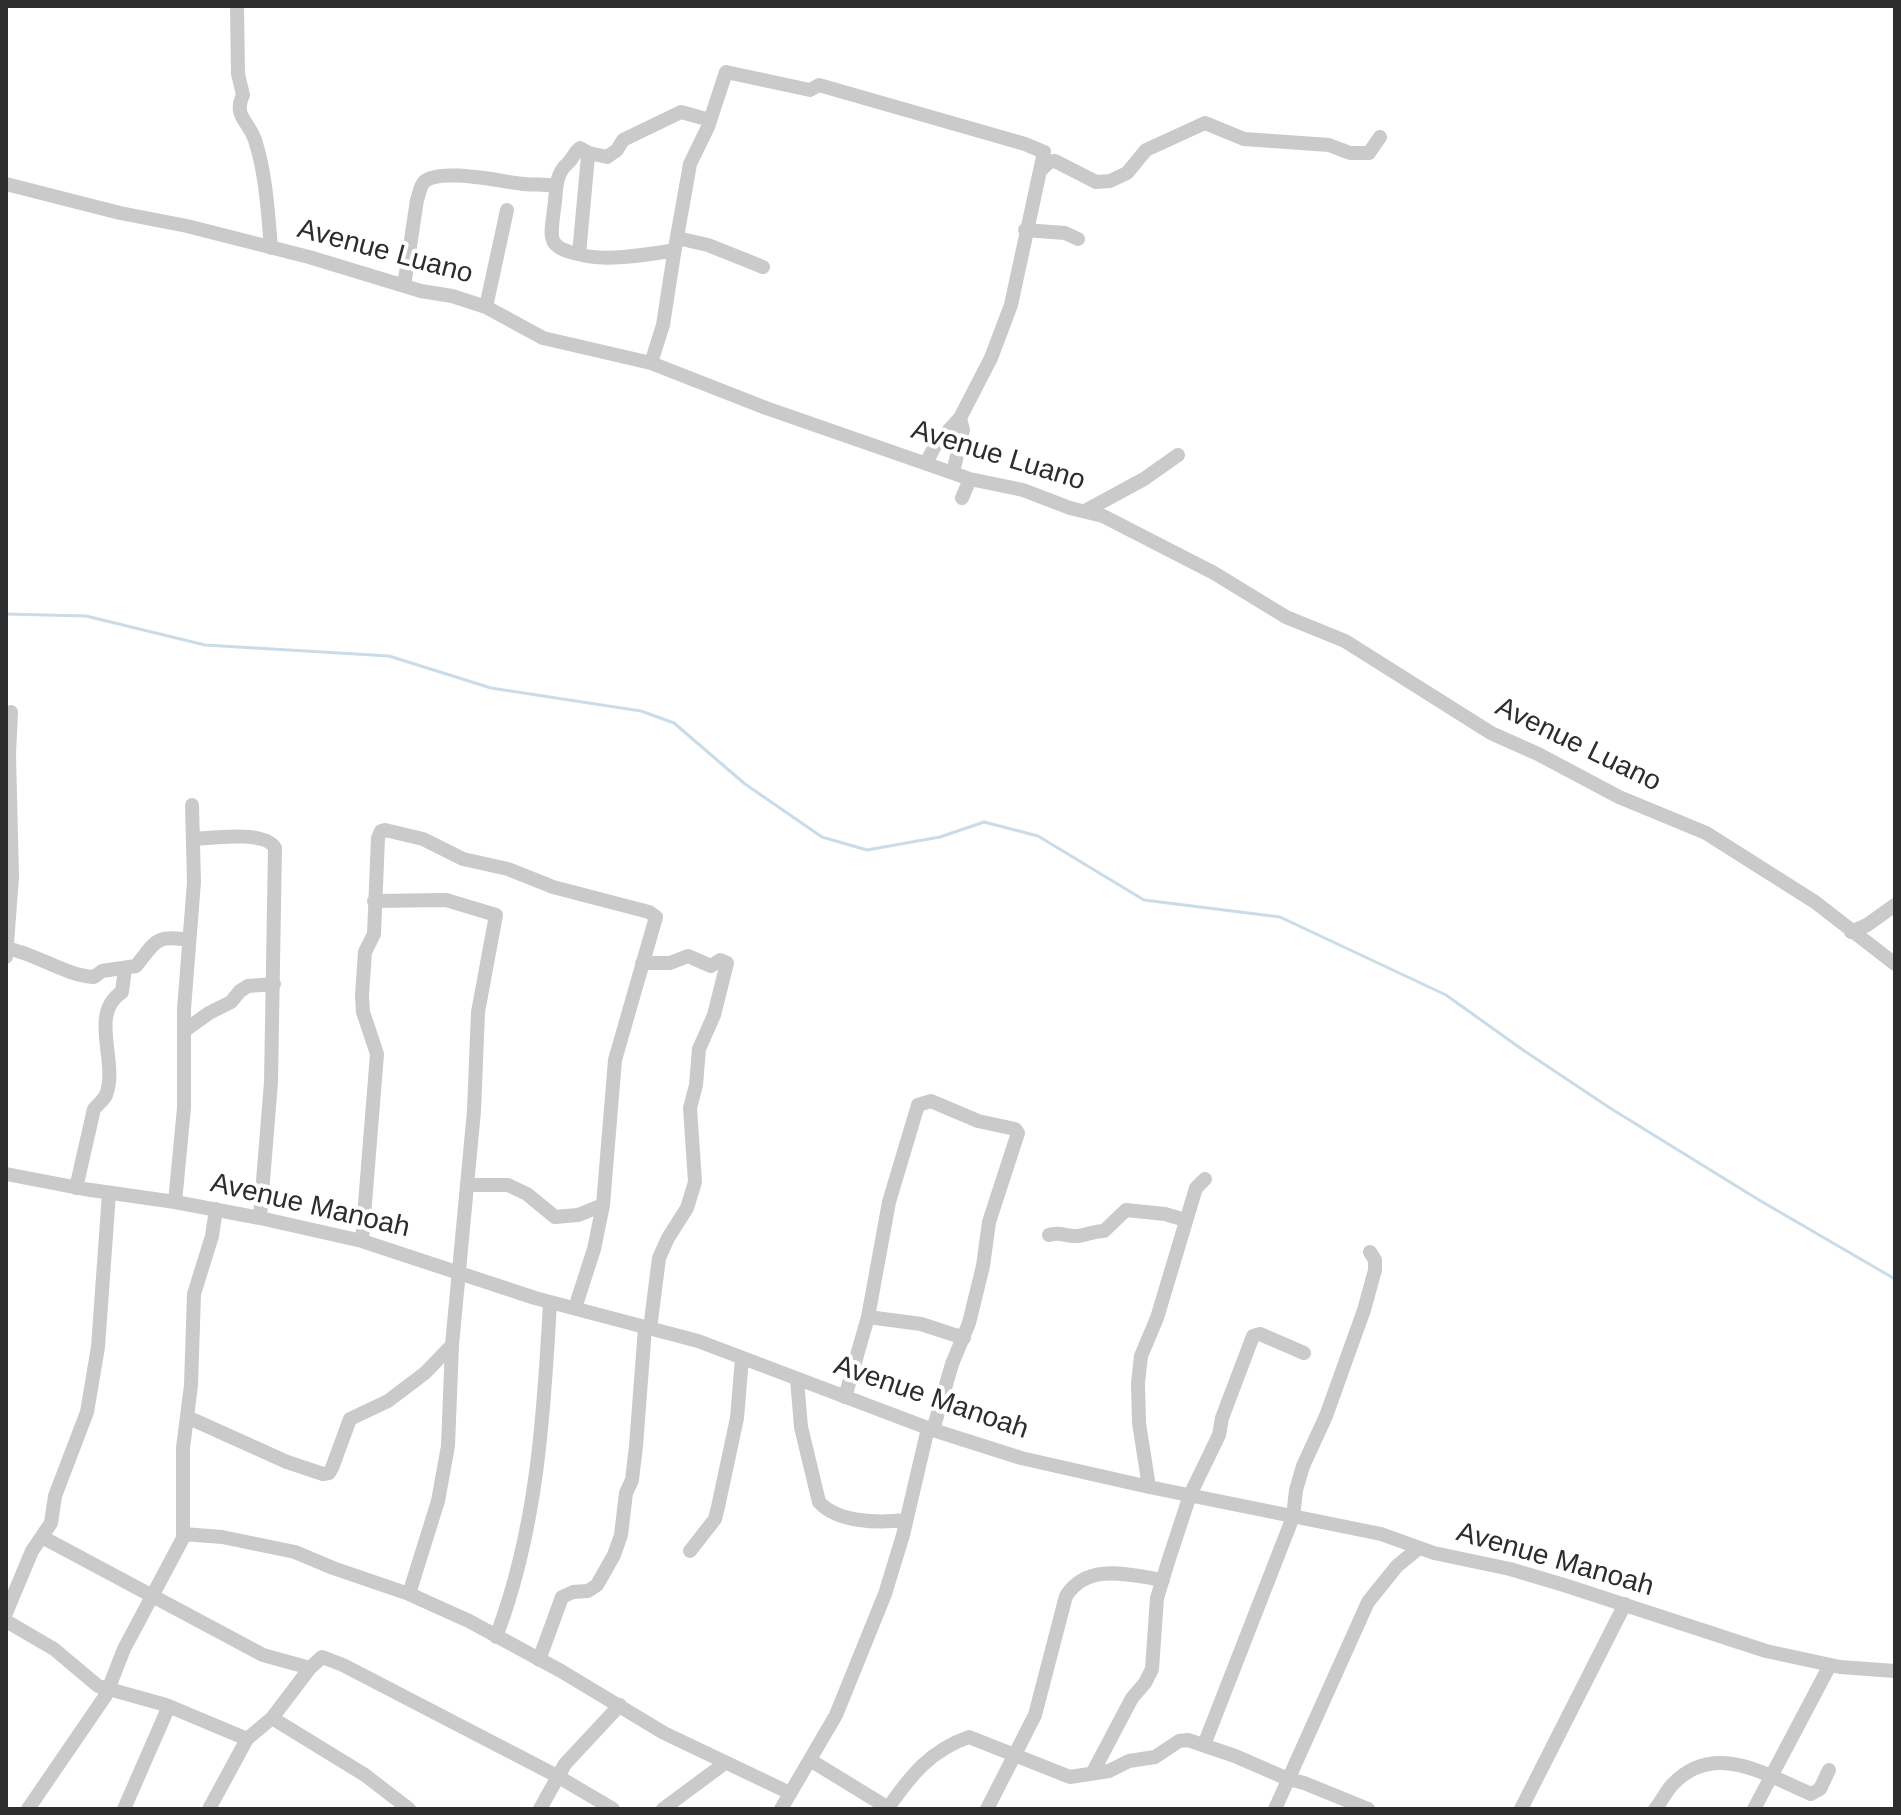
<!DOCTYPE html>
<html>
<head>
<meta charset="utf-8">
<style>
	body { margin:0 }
	#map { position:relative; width:1901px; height:1815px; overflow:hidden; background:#fff; font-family:Helvetica,sans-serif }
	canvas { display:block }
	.frame { position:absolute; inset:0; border:8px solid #2d2d2d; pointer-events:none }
</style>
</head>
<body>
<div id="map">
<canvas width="1901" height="1815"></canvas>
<div class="frame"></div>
</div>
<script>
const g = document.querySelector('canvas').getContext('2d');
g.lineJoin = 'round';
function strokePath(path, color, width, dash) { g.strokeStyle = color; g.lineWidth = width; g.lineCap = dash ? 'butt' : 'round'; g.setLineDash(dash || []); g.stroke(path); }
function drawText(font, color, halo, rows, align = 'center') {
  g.font = font + ' Helvetica,sans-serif'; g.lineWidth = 8; g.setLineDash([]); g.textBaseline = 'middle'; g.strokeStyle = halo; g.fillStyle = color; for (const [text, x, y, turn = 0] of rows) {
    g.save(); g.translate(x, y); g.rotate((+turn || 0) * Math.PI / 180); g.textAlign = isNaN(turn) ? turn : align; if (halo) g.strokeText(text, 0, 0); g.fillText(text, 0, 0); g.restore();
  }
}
const stream = new Path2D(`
	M 6,614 L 86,616 L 205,645 L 389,656 L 491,688 L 641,711 L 674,723 L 745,784 L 822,837 L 867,850 L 940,837 L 984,822 L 1038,836 L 1144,900 L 1280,917 L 1446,995 L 1523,1050 L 1610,1108 L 1759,1200 L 1895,1279`);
const minor = new Path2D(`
	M 237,6 L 238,74 L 243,95 C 233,116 248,120 255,140 C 266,174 268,213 271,248
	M 1041,170 L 1049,162 L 1055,161 L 1096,182 L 1110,181 L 1127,173 L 1146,150 L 1205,123 L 1244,139 L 1329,145 L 1350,153 L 1369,153 L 1380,137
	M 6,184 L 120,213 L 187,226 L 309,257 L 421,291 L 452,296 L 486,307 L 543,338 L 651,363 L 766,408 L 970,479 L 1023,490 L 1070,508 L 1103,516 L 1214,573 L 1286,617 L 1345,641 L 1491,733 L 1538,754 L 1619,797 L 1706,833 L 1815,902 L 1895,964
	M 1025,230 L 1065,233 L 1078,239
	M 677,238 L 708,245 L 763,267
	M 579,254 C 545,248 551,236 554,209 C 557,191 554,175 568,163 C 573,158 574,153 580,148 L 589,153
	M 674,254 L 690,164 L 708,127 L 726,72 L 810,90 L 819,85 L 1025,144 L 1044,152 L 1011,305 L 991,358 L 960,418 L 936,444 L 926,463
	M 404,286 L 417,200 C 419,195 420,186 424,182 C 439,167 503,182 524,184 C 535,185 545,184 556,186
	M 486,307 L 507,210
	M 651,363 L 663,325 L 674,254 L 670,251 C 645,255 601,262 579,254 L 588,156 L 589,153 L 607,157 L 617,150 L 623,140 L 681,112 L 710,120
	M 953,472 L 963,430 L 960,418
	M 962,498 L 970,479
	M 1085,511 L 1144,479 L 1178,455
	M 193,839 C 212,838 265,830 275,848 L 271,1082 L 260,1218
	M 374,901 L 446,900 L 496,915 L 478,1012 L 474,1111 L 452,1345 L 448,1446 L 438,1501 L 409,1594
	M 1851,932 L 1867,925 L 1895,905
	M 6,948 C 37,954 64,975 94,977 L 102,971 L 136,966 C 155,943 154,934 189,940
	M 6,957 L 12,877 L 9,754 L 11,712
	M 642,963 L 670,963 L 688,956 L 711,966 L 720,960 L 727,963 L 714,1015 L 699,1049 L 696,1085 L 690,1108 L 695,1182 L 687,1208 L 668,1238 L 659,1258 L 650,1329
	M 184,1031 L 209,1013 L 231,1002 L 240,991 L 248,986 L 274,984
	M 6,1174 L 84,1189 L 175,1202 L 260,1218 L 362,1241 L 535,1298 L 698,1341 L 933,1430 L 1021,1458 L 1149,1487 L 1381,1534 L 1434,1553 L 1510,1569 L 1564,1585 L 1766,1651 L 1840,1667 L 1895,1671
	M 468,1185 L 508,1185 L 527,1194 L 555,1217 L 578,1215 L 603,1205
	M 76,1188 L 94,1109 C 98,1104 103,1101 106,1095 C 119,1062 88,1014 122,992 L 125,968
	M 175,1202 L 184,1108 L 184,1009 L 194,882 L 192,805
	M 1049,1235 C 1061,1231 1066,1237 1077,1236 C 1086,1235 1094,1231 1104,1231 L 1126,1210 L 1165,1214 L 1185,1220
	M 362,1241 L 377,1054 L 363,1012 L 362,995 L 365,952 L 374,934 L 378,838 L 381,831 L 385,830 L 423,839 L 463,859 L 508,869 L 553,887 L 649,912 L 656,917 L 615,1060 L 603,1205 L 594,1249 L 575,1308
	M 868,1317 L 921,1324 L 964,1338
	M 797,1379 L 801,1427 L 819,1502 C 838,1523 879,1523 905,1520
	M 845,1397 L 868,1317 L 889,1202 L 918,1105 L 931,1101 L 978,1121 L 1015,1129 L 1018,1133 L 989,1222 L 983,1266 L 969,1323 L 952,1364 L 933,1430
	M 187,1417 L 287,1462 L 323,1474 L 329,1473 L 332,1468 L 350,1419 L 388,1401 L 425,1373 L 452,1345
	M 1149,1487 L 1139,1423 L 1138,1383 L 1141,1356 L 1157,1318 L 1196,1188 L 1205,1179
	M 183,1534 L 222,1537 L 295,1552 L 333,1568 L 409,1594 L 469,1621 L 561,1671 L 664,1733 L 790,1793
	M 42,1537 L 263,1655 L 310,1668
	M 690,1551 L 715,1519 L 718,1507 L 737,1418 L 742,1358
	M 6,1613 L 32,1551 L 51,1523 L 55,1496 L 87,1412 L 98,1347 L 109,1193
	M 6,1621 L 54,1649 L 98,1686 L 166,1705 L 247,1739
	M 496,1637 C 537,1530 544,1415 550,1302
	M 539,1660 L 562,1597 L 573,1592 L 588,1591 L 597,1585 L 614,1555 L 621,1535 L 626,1493 L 632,1480 L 636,1446 L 645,1328
	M 272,1718 L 365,1775 L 409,1809
	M 1204,1745 L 1293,1517 L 1296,1490 L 1303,1466 L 1326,1416 L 1364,1310 L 1375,1270 L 1375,1260 L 1370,1252
	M 810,1760 L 890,1809
	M 1093,1772 L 1132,1698 L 1145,1683 L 1152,1669 L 1157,1598 L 1168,1562 L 1190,1495 L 1219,1435 L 1222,1418 L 1253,1336 L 1260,1334 L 1304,1353
	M 888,1808 C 911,1775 931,1750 969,1737 L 1070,1777 L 1109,1771 L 1129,1761 L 1155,1757 L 1179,1741 L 1188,1740 L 1235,1756 L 1288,1779 L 1304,1783 L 1368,1809
	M 28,1809 L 106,1695 L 124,1649 L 183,1538 L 183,1448 L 191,1385 L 194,1294 L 212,1236 L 216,1209
	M 124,1809 L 169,1706
	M 209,1809 L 247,1739 L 272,1718 L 310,1668 L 322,1657 L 343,1665 L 557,1776 L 613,1809
	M 540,1809 L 565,1764 L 620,1705
	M 663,1809 L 725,1763
	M 781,1809 L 836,1715 L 885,1594 L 903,1535 L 928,1428
	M 987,1809 L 1035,1715 L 1066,1596 C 1088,1562 1129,1575 1163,1580
	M 1275,1809 L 1368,1602 L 1397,1566 L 1419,1548
	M 1521,1809 L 1625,1604
	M 1655,1809 C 1662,1801 1666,1791 1673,1784 C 1715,1740 1768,1776 1811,1794 L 1820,1789 L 1829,1770
	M 1754,1809 L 1830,1665`);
const streetNames = [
	["Avenue Luano",385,252,15],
	["Avenue Luano",998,456,17],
	["Avenue Luano",1578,745,26],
	["Avenue Manoah",310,1206,13],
	["Avenue Manoah",931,1398,19],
	["Avenue Manoah",1555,1560,16]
];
strokePath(stream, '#cadce8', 3);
strokePath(minor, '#cacaca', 14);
drawText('28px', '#2d2d2d', '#fff', streetNames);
</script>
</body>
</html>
